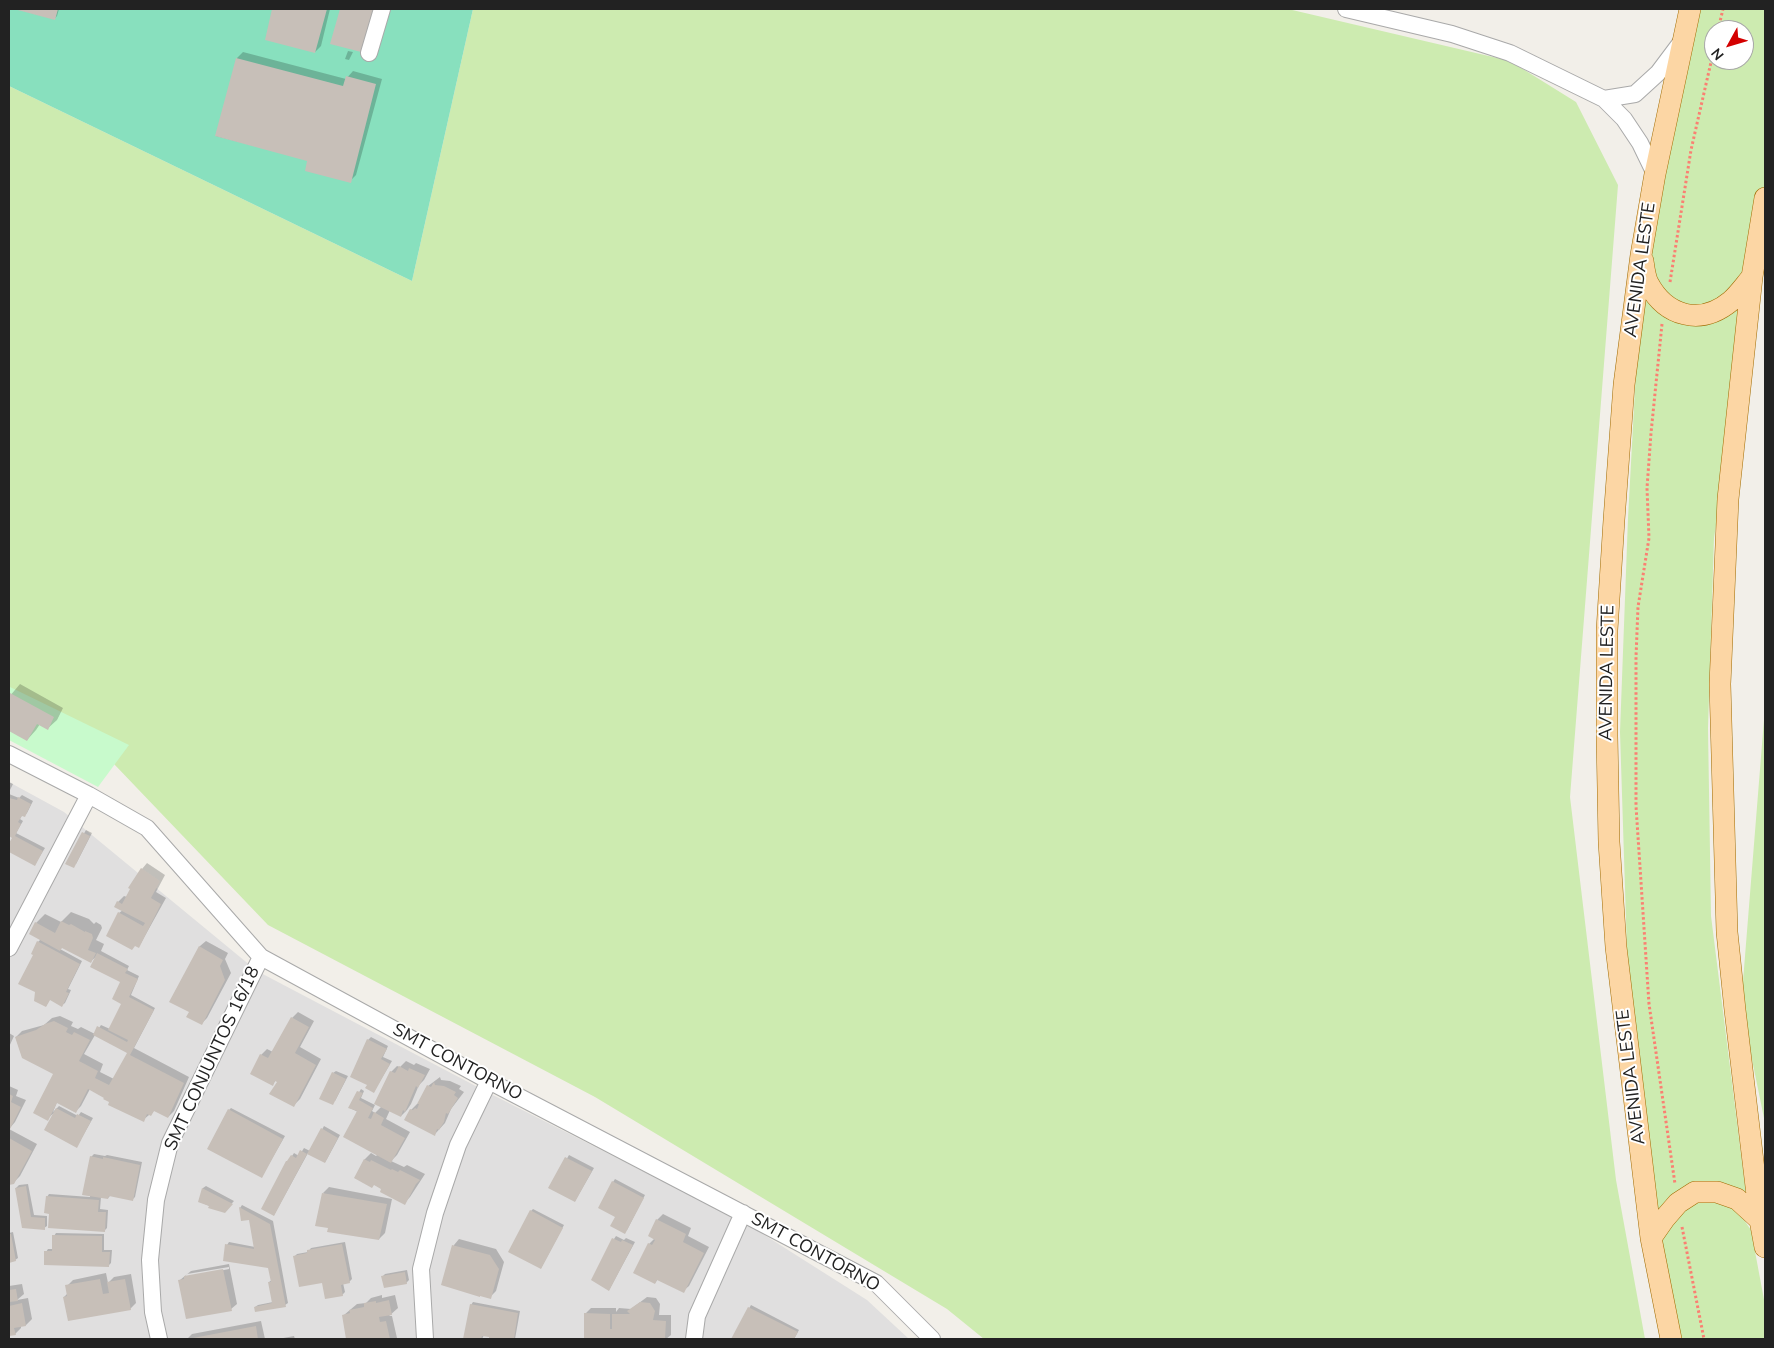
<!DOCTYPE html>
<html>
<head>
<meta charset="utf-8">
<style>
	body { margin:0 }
	#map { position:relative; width:1774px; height:1348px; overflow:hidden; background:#f2efe9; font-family:"Nunito Sans",sans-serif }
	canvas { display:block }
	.frame { position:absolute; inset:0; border:10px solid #222; pointer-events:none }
	.north { position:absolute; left:1704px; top:20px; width:50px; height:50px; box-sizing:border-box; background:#fff; border:1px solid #a7a7a7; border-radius:50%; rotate:231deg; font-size:14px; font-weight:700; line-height:20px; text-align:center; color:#222 }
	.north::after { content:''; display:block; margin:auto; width:18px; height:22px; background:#d40000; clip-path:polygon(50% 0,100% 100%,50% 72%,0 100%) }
</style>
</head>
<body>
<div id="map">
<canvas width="1774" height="1348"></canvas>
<div class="frame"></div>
<div class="north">N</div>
</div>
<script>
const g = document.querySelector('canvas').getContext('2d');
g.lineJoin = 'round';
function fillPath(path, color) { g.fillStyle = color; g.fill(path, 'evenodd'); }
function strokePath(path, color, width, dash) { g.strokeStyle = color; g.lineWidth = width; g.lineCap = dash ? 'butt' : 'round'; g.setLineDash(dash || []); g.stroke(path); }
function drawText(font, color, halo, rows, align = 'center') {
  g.font = font + ' "Nunito Sans",sans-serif'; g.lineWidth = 4; g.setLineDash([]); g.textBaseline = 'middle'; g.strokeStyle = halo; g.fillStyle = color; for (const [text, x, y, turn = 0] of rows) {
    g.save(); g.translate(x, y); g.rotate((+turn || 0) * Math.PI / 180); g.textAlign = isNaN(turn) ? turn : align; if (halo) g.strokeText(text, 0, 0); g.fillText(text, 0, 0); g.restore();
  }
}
const residential = new Path2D(`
	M 9,782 L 64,812 L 257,971 L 489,1093 L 747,1224 L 867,1300 L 909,1339 L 9,1339 Z`);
const grass = new Path2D(`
	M 473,9 L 1288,9 L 1510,61 L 1576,102 L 1618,185 L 1570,797 L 1616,1180 L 1645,1339 L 984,1339 L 947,1309 L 595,1097 L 268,925 L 92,741 L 9,698 L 9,86 L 412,281 Z
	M 1688,9 L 1765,9 L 1765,206 L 1734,299 L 1681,314 L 1641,254 ZM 1714,30 L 1744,30 L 1744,60 L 1714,60 Z
	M 1760,237 L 1714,538 L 1708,728 L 1711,916 L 1750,1226 L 1736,1205 L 1710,1190 L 1654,1217 L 1627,951 L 1620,732 L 1628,518 L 1642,260 L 1681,316 L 1735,300 Z
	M 1765,707 L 1765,1123 L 1741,1006 Z
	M 1682,1194 L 1735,1207 L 1751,1230 L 1765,1305 L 1765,1339 L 1678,1339 L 1654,1235 Z`);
const park = new Path2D(`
	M 10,687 L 129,745 L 98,787 L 9,740 Z`);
const pitch = new Path2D(`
	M 9,9 L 473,9 L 412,281 L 9,86 Z`);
const shadow = new Path2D(`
	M 16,9 L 59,9 L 57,16 L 54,19 Z
	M 274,9 L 330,9 L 321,46 L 315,52 L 266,39 Z
	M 348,51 L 353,52 L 349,60 L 345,59 Z
	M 243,52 L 346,79 L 353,71 L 382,79 L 356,175 L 350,181 L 309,160 L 216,136 L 237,58 Z
	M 20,684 L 63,708 L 57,720 L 47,729 L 40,724 L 36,730 L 27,740 L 9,730 L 9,697 Z
	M 9,782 L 13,784 L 9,792 Z
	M 9,794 L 19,798 L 22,795 L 33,801 L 27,813 L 24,816 L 22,815 L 20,819 L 23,821 L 16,833 L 45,848 L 35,864 L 9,850 L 9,841 L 11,842 L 14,837 L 9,835 Z
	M 86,830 L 92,833 L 76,864 L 67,863 Z
	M 147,863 L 165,875 L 156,892 L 166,898 L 141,943 L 119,913 L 123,910 L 118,902 L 124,896 L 127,897 L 142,869 Z
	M 71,912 L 89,919 L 94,924 L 96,922 L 101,925 L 102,928 L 96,940 L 104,944 L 101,951 L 129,966 L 127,970 L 139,976 L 131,995 L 155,1008 L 134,1048 L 189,1077 L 174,1111 L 168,1117 L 155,1110 L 143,1120 L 90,1089 L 81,1106 L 75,1112 L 57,1102 L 53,1112 L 59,1106 L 78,1116 L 81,1112 L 93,1118 L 77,1146 L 54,1113 L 47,1119 L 55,1073 L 16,1037 L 22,1031 L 44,1025 L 52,1018 L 60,1016 L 73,1022 L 71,1026 L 78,1029 L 81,1027 L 95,1034 L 101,1025 L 110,1029 L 123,1003 L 122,982 L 97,956 L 91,961 L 62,947 L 60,949 L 82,961 L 68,989 L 71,990 L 65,1003 L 62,1005 L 50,999 L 46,1006 L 35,955 L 38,942 L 41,939 L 36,923 L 45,914 L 61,922 ZM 95,1035 L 129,1052 L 114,1079 L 100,1072 L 103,1064 L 84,1054 Z
	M 206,941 L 228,953 L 225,959 L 231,973 L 207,1018 L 201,1024 L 191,1011 L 171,1002 L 200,946 Z
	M 298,1012 L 314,1021 L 300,1047 L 321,1059 L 300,1099 L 294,1105 L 278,1082 L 276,1080 L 273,1084 L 261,1055 L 267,1049 L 273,1052 L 292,1018 Z
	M 9,1033 L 14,1036 L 9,1047 Z
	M 371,1037 L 388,1046 L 383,1057 L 392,1061 L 374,1091 L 369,1085 L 368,1040 Z
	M 406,1061 L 414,1065 L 416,1063 L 430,1069 L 424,1080 L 419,1085 L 411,1104 L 407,1110 L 401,1116 L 390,1110 L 386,1119 L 410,1132 L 397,1155 L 391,1161 L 404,1167 L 407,1165 L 425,1174 L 410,1197 L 404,1203 L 374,1184 L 355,1178 L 365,1159 L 371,1153 L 376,1156 L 378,1154 L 358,1112 L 350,1108 L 361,1089 L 364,1091 L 361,1098 L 375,1105 L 391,1072 L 397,1066 L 400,1067 ZM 376,1103 L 382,1106 L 375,1113 L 372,1111 Z
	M 336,1071 L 348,1076 L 335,1101 L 333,1073 Z
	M 440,1077 L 441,1080 L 450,1081 L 461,1086 L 459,1089 L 464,1092 L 451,1109 L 445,1123 L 435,1134 L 411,1110 L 417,1104 L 419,1104 L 428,1086 Z
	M 9,1086 L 18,1090 L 16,1096 L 26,1100 L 15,1122 L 9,1129 Z
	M 231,1108 L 285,1136 L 262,1176 L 229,1110 Z
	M 324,1126 L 340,1135 L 327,1159 L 325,1162 L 308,1153 L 274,1215 L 292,1156 L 294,1153 L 299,1156 L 304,1148 L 310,1151 Z
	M 9,1129 L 37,1144 L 20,1176 L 13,1183 L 9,1184 Z
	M 94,1154 L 105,1156 L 107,1155 L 142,1162 L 135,1197 L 133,1199 L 111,1195 L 108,1198 L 101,1197 L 100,1209 L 108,1210 L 107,1228 L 104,1231 L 51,1212 L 47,1197 L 49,1194 L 90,1197 L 91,1157 Z
	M 569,1155 L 594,1168 L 575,1201 L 550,1188 Z
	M 615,1179 L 645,1195 L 627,1230 L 616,1216 L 613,1182 Z
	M 28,1184 L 34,1215 L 47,1216 L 47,1226 L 44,1228 L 23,1227 L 16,1188 L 19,1185 Z
	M 206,1186 L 234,1201 L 224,1212 L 200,1202 L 203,1188 Z
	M 329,1187 L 392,1199 L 385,1233 L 379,1239 L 323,1193 Z
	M 242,1205 L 273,1221 L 288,1303 L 285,1305 L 255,1307 L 258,1305 L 273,1302 L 269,1282 L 272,1280 L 269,1267 L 227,1245 L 229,1242 L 255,1247 L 250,1218 L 242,1220 L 240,1208 Z
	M 533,1209 L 564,1225 L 541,1268 L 531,1211 Z
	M 663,1214 L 691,1228 L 688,1236 L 709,1247 L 689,1286 L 683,1291 L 658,1279 L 655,1283 L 649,1244 L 655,1238 L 657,1220 Z
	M 13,1232 L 18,1258 L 15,1260 L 9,1261 L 9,1233 Z
	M 56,1233 L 104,1234 L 104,1250 L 112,1250 L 111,1263 L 109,1265 L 46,1252 L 48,1249 L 53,1249 L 54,1236 Z
	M 616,1236 L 624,1240 L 626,1238 L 635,1242 L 609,1290 L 614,1239 Z
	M 459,1239 L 496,1249 L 504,1262 L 496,1291 L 490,1297 L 443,1285 L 454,1245 Z
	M 345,1242 L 352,1279 L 349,1282 L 343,1283 L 345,1292 L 342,1295 L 323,1282 L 295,1256 L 297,1254 L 308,1252 L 311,1248 Z
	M 229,1264 L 237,1304 L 231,1309 L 180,1280 L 191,1271 ZM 229,1267 L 229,1269 L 184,1278 L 187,1274 Z
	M 407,1270 L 409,1280 L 406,1283 L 383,1276 L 385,1274 Z
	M 106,1273 L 108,1283 L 114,1277 L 131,1274 L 136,1303 L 130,1309 L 64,1297 L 68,1293 L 67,1286 L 73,1280 Z
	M 22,1284 L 24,1294 L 17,1300 L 28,1298 L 32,1319 L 26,1325 L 21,1326 L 21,1328 L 15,1334 L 9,1335 L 9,1286 Z
	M 382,1295 L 382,1298 L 395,1295 L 398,1308 L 389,1316 L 392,1316 L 397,1338 L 348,1339 L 344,1315 L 357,1304 L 366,1303 L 371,1298 Z
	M 647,1297 L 656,1298 L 660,1304 L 659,1315 L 671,1315 L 671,1335 L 666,1339 L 585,1339 L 585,1314 L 591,1308 L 616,1308 L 616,1312 L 619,1308 L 631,1309 Z
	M 473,1302 L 520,1311 L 515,1339 L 490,1339 L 491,1336 L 484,1335 L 482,1339 L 466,1339 L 471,1305 Z
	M 751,1305 L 799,1330 L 794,1339 L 732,1339 Z
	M 261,1321 L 265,1339 L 187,1339 L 192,1334 Z
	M 294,1336 L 295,1339 L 278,1339 Z`);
const building = new Path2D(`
	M 14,9 L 58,9 L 55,20 Z
	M 272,9 L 327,9 L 315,53 L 265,40 Z
	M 340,9 L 381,9 L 369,54 L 330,44 Z
	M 236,58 L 343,86 L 346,76 L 376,84 L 351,183 L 305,171 L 307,161 L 215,136 Z
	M 10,693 L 54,717 L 48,730 L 37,724 L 27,741 L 9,731 Z
	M 18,797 L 31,804 L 25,817 L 22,816 L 18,822 L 21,824 L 15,836 L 43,851 L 35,866 L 9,852 L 9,843 L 12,838 L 9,836 L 9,798 L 17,800 Z
	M 82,832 L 90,836 L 74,868 L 65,864 Z
	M 141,868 L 160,881 L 151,898 L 161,904 L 139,948 L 135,946 L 132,950 L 106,936 L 118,912 L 143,926 L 145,923 L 114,907 L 117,901 L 122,904 L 130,889 L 128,888 Z
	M 61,921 L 69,925 L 71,924 L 85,932 L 85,931 L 92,934 L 93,938 L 88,950 L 96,953 L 91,963 L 62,948 L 60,951 L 29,934 L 35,922 L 55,933 Z
	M 37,941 L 80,964 L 66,992 L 69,993 L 62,1007 L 50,1000 L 46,1007 L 34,1001 L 35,992 L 18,984 L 33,955 L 31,954 Z
	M 199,946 L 223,960 L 220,966 L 225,980 L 202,1025 L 186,1017 L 189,1012 L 169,1002 Z
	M 97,953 L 128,969 L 125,973 L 138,979 L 129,997 L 154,1010 L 130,1055 L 184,1083 L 168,1118 L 154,1111 L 151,1116 L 147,1114 L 144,1122 L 108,1105 L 109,1102 L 103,1099 L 104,1098 L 88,1089 L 76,1113 L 57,1103 L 48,1121 L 33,1113 L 53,1074 L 22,1058 L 15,1037 L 36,1030 L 45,1024 L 54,1021 L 68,1028 L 66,1032 L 72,1035 L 74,1032 L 90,1040 L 79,1061 L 98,1071 L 95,1078 L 109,1085 L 127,1053 L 93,1035 L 97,1026 L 127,1042 L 128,1040 L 108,1030 L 121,1004 L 112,999 L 120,982 L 90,967 Z
	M 291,1017 L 309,1027 L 295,1053 L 316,1065 L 294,1107 L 269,1094 L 277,1082 L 275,1081 L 273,1086 L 250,1074 L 260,1054 L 268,1058 Z
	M 367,1039 L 387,1049 L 381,1059 L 390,1064 L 374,1093 L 365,1088 L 367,1085 L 350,1077 Z
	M 399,1066 L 408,1071 L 409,1068 L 425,1075 L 418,1088 L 416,1086 L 405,1112 L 403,1110 L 401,1117 L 374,1104 L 390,1071 L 395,1073 Z
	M 332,1072 L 346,1079 L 333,1105 L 319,1099 Z
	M 434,1082 L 435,1085 L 444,1086 L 456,1092 L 454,1095 L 458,1098 L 448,1114 L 446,1113 L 444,1122 L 439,1130 L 437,1129 L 435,1136 L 404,1120 L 410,1109 L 413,1110 L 415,1108 L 417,1109 L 419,1104 L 417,1104 L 427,1085 L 431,1087 Z
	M 357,1091 L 363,1093 L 359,1100 L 373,1108 L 368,1118 L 371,1119 L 374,1112 L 384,1118 L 381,1125 L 405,1138 L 391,1163 L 343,1137 L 357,1111 L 348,1108 Z
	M 9,1094 L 13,1096 L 11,1102 L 21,1107 L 9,1131 Z
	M 56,1108 L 75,1118 L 77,1114 L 91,1121 L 77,1148 L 44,1130 Z
	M 228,1109 L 283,1139 L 262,1178 L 207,1149 Z
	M 321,1128 L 338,1138 L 325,1163 L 307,1154 Z
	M 9,1138 L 32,1151 L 14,1184 L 9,1185 Z
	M 300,1150 L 307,1154 L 274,1216 L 261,1209 L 286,1161 L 287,1161 L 291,1155 L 296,1158 Z
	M 90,1156 L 103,1159 L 103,1157 L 140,1165 L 133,1201 L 109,1196 L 108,1199 L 82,1195 Z
	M 565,1157 L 592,1171 L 575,1202 L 548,1188 Z
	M 364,1159 L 370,1162 L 371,1160 L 391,1170 L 392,1169 L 398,1172 L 400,1170 L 420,1180 L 416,1184 L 405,1205 L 380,1192 L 381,1189 L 374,1185 L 372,1188 L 354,1178 Z
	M 612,1181 L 644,1198 L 625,1234 L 610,1226 L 615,1217 L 598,1208 Z
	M 26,1186 L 31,1217 L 45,1218 L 45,1230 L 22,1228 L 15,1188 Z
	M 202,1188 L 233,1204 L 225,1213 L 208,1208 L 209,1206 L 198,1202 Z
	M 322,1193 L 387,1204 L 379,1240 L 327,1232 L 328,1228 L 315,1226 Z
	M 46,1196 L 99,1200 L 98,1212 L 106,1212 L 105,1232 L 48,1228 L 49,1214 L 44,1213 Z
	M 239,1207 L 270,1224 L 286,1307 L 255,1312 L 254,1307 L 272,1303 L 268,1282 L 271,1282 L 268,1268 L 223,1261 L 225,1244 L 254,1249 L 249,1220 L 241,1221 Z
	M 530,1210 L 563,1228 L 541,1269 L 508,1252 Z
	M 656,1219 L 686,1234 L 683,1242 L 704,1253 L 684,1293 L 657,1280 L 655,1284 L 633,1273 L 648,1243 L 652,1245 L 655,1240 L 648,1236 Z
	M 9,1234 L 11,1234 L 16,1261 L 9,1263 Z
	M 52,1235 L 102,1236 L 102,1252 L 110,1252 L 109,1267 L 44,1265 L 44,1251 L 52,1251 Z
	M 612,1238 L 621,1242 L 622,1240 L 633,1245 L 609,1291 L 591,1280 Z
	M 342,1244 L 350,1283 L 341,1285 L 343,1296 L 325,1299 L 322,1283 L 299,1287 L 293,1256 L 307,1253 L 307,1250 Z
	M 452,1245 L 490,1255 L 499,1269 L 491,1299 L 480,1296 L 480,1297 L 441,1285 Z
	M 223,1269 L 232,1311 L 186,1319 L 178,1280 L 184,1279 L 184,1276 Z
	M 405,1272 L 407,1284 L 384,1288 L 381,1276 Z
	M 100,1279 L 103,1294 L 109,1293 L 107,1282 L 125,1279 L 131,1310 L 68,1321 L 63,1297 L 67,1296 L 65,1285 Z
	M 16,1289 L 18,1301 L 9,1302 L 9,1290 Z
	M 389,1300 L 392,1315 L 379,1317 L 380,1322 L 386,1321 L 390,1339 L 346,1339 L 342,1315 L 350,1313 L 349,1310 L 364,1307 L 364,1303 L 376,1301 L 376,1303 Z
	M 640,1302 L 650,1303 L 655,1311 L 653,1320 L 666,1321 L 665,1339 L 584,1339 L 584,1313 L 610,1314 L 610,1329 L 612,1329 L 612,1314 L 630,1314 L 627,1311 Z
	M 22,1303 L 26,1326 L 14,1328 L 16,1335 L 9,1336 L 9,1306 Z
	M 470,1304 L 518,1313 L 514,1339 L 489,1339 L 489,1337 L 482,1336 L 481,1339 L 463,1339 Z
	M 748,1307 L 798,1332 L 794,1339 L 731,1339 Z
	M 256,1326 L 258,1339 L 193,1339 L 193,1338 Z`);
const path = new Path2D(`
	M 1718,30 L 1723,9
	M 1670,282 L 1691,150 L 1714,49
	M 1662,324 L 1651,433 L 1647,488 L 1649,538 L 1638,607 L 1636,657 L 1636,806 L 1649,1004 L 1675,1184
	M 1682,1227 L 1704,1339`);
const minor = new Path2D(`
	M 1346,9 L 1452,34 L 1510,53 L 1604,99 L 1624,119 L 1640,143 L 1655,174
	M 369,53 L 382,9
	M 1604,99 L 1635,94 L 1658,73 L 1682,41
	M 9,754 L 89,795 L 147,828 L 261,957 L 489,1081 L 876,1283 L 932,1339
	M 9,948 L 89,795
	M 159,1339 L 153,1312 L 150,1260 L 156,1200 L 170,1143 L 261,957
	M 425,1339 L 421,1269 L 435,1213 L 458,1145 L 489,1081
	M 694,1339 L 697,1316 L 743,1213`);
const major = new Path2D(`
	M 1765,198 L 1752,277 L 1728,499 L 1720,684 L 1727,932 L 1735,1010 L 1760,1220 L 1765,1247
	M 1643,261 C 1644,268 1645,277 1648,283 C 1666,317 1701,326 1731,301 C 1739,294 1745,285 1752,277
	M 1651,1238 L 1665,1218 L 1678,1203 L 1695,1192 L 1717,1192 L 1737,1199 L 1760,1220
	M 1671,1339 L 1651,1238 L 1616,947 L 1609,842 L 1607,736 L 1607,630 L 1614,520 L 1624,385 L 1641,255 L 1655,174 L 1690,9`);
const streetNames = [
	["AVENIDA LESTE",1641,270,-82],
	["AVENIDA LESTE",1608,673,-89],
	["SMT CONJUNTOS 16/18",213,1059,-65],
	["SMT CONTORNO",457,1063,28],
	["AVENIDA LESTE",1632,1077,-97],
	["SMT CONTORNO",815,1253,29]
];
fillPath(residential, '#e0dfdf');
fillPath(grass, '#cdebb0');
fillPath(park, '#c8facc');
fillPath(pitch, '#88e0be');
fillPath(shadow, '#0003');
fillPath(building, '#c7bfb8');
strokePath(minor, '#a9a9a9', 18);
strokePath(major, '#a06b00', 22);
strokePath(path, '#fa8072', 3, [2.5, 2.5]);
strokePath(minor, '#fff', 16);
strokePath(major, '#fcd6a4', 21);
drawText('18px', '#222', '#fff', streetNames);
</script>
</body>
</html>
